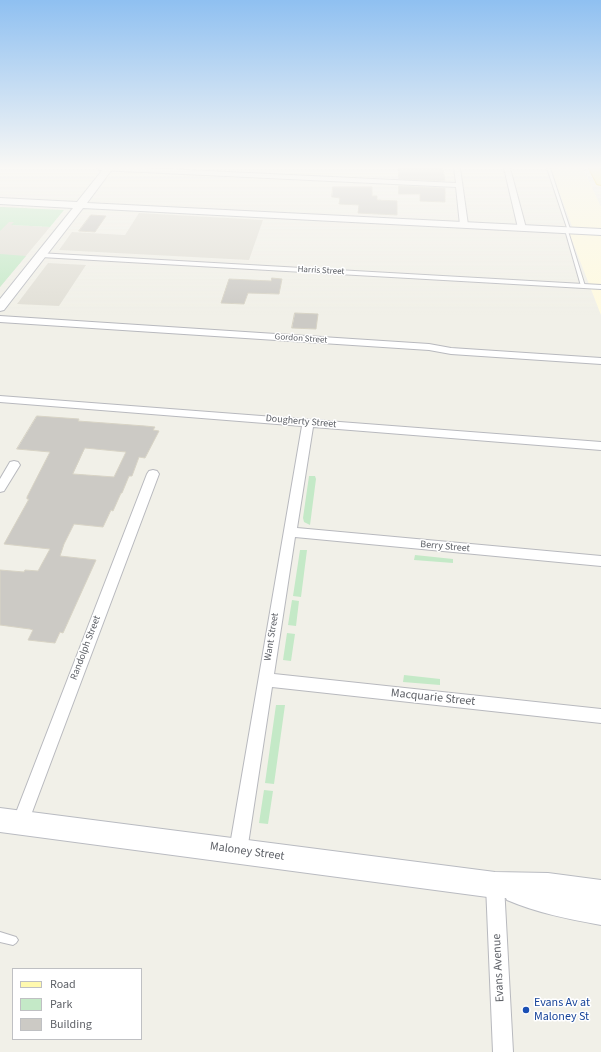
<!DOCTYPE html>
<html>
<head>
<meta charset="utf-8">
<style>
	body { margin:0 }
	#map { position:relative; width:601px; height:1052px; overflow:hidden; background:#f1f0e8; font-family:"Source Sans 3",sans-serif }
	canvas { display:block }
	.legend { position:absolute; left:12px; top:968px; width:130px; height:72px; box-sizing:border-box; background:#fff; border:1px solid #bfc0c3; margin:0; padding:5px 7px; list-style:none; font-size:12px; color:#5f6268 }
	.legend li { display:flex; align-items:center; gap:8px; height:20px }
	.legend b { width:20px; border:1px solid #bfc0c3 }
</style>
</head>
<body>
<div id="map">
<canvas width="601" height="1052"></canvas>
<ul class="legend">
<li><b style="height:5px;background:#fff9af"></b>Road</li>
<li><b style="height:11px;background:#c4e9c7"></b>Park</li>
<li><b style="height:11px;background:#cccac5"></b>Building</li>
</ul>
</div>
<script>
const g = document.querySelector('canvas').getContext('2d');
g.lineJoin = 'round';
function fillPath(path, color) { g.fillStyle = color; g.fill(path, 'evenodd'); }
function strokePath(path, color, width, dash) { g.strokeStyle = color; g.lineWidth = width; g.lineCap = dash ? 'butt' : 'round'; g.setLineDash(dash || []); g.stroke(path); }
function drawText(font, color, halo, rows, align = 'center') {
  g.font = font + ' "Source Sans 3",sans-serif'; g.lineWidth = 3; g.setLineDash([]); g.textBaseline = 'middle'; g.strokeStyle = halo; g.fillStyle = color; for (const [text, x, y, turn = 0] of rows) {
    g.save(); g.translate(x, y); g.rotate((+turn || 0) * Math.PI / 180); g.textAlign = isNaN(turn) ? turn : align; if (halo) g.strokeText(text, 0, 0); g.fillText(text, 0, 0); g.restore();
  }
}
const commercial = new Path2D(`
	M 550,168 L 583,168 L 601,207 L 601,315 L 570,235 L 572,226 Z`);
const education = new Path2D(`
	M 0,207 L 27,208 L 12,225 L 50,227 L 0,287 Z
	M 139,213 L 263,220 L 249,260 L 59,250 L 72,232 L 125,235 Z
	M 48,263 L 86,265 L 59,306 L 17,304 Z`);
const green = new Path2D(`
	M 0,207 L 64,210 L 50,227 L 11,225 L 14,222 L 9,222 L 0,231 Z
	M 0,254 L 26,256 L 0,287 Z
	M 309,476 L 315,476 L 316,479 L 310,525 L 304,522 L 303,518 Z
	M 300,550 L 307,550 L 301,597 L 293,596 Z
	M 415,555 L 453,559 L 453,563 L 414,560 Z
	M 292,600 L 299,601 L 296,626 L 288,625 Z
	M 287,633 L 295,634 L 291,661 L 283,660 Z
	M 404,675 L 440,679 L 440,685 L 403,682 Z
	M 276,705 L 285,705 L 274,784 L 265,783 Z
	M 264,790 L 273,791 L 268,824 L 259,823 Z`);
const building = new Path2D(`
	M 399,168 L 443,168 L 445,181 L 399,179 Z
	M 399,186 L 445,188 L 445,202 L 420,201 L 420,194 L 399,194 Z
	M 333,187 L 372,187 L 372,196 L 377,196 L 377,200 L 397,201 L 397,215 L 358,213 L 359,205 L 339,204 L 340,198 L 332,197 Z
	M 91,215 L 106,216 L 95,232 L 79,231 Z
	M 272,278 L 282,279 L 279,294 L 248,293 L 244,304 L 221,303 L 229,279 L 271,281 Z
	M 295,313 L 318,314 L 316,329 L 292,328 Z
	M 37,416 L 79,419 L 78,421 L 145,426 L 155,427 L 153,430 L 159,431 L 145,458 L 139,457 L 132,476 L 129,476 L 122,493 L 121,493 L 113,511 L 111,510 L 103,527 L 74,524 L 64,544 L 60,556 L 96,560 L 63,633 L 60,632 L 55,643 L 28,640 L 33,630 L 30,629 L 0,625 L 0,570 L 24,572 L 25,570 L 38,571 L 50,549 L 4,544 L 29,499 L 27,499 L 27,497 L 50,452 L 17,449 ZM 85,448 L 126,452 L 114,477 L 73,474 Z`);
const lane = new Path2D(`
	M 547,168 L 550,168 L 571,232 L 568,231 Z
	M 565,230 L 568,231 L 585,286 L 584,287 L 581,286 Z
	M 0,932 L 16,937 L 18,940 L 16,943 L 13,945 L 0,942 Z`);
const street = new Path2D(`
	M 97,168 L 146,168 L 456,183 L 454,168 L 460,168 L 468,225 L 464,227 L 460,225 L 456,187 L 100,170 Z
	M 504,168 L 510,168 L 526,228 L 525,230 L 519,230 L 518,228 Z
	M 38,253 L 601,285 L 601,289 L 41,257 L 38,257 Z
	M 0,316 L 429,344 L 451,348 L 601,358 L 601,364 L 451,354 L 429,350 L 0,322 Z
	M 0,396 L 601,442 L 601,450 L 313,427 L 297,528 L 601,556 L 601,566 L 295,537 L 274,674 L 601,709 L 601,723 L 272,687 L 247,851 L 244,857 L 238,860 L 232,857 L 229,851 L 302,426 L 0,402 Z
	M 14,461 L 18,462 L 20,465 L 4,491 L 0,492 L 0,479 L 10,462 Z
	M 153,470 L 157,471 L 159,474 L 28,823 L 26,829 L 20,831 L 14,829 L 12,823 L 147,474 L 149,471 Z
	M 495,876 L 501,879 L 504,885 L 513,1052 L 493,1052 L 486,885 L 489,879 Z`);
const secondary = new Path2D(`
	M 104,168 L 113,168 L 87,203 L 601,229 L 601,235 L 83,208 L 4,310 L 0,311 L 0,299 L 73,208 L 0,204 L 0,198 L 77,202 Z
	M 0,808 L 495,872 L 548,873 L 601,880 L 601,925 C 569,919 537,913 507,900 L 506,898 L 495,898 L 0,832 Z`);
const primary = new Path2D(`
	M 589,168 L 599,168 L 601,172 L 601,185 L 597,184 Z`);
const markers = [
	[526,1010,4,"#1a4fb4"]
];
const farStreetnames = [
	["Harris Street",321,271,3],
	["Gordon Street",301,339,4]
];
const streetNames = [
	["Dougherty Street",301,422,5],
	["Berry Street",445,547,5],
	["Want Street",272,637,-81],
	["Randolph Street",86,648,-69]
];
const nearStreetnames = [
	["Macquarie Street",433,698,6],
	["Maloney Street",247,852,8],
	["Evans Avenue",499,968,-93]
];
const nearTransitnames = [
	["Evans Av at",534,1003],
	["Maloney St",534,1017]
];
fillPath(commercial, '#fffadf');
fillPath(education, '#e1dfd6');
fillPath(green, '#c4e9c7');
fillPath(building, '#cccac5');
strokePath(building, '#d7d3c5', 1);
strokePath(lane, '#b8b9be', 2);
strokePath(street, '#b8b9be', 2);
strokePath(secondary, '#b9bbc1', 2);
strokePath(primary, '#f8da5a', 2);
fillPath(lane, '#fff');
fillPath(street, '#fff');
fillPath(secondary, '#fff');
fillPath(primary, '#fff9af');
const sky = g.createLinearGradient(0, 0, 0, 316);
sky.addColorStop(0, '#8fc0f1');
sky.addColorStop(0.53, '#f9f8f5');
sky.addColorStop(1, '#f9f8f500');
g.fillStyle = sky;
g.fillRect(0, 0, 601, 316);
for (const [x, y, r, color] of markers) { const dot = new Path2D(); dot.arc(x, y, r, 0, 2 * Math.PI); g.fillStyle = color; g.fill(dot); strokePath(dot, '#fff', 1.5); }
drawText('9px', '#5f6268', '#fff', farStreetnames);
drawText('10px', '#5f6268', '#fff', streetNames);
drawText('12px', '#5f6268', '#fff', nearStreetnames);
drawText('12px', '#164399', '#fff', nearTransitnames, 'left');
</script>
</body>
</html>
